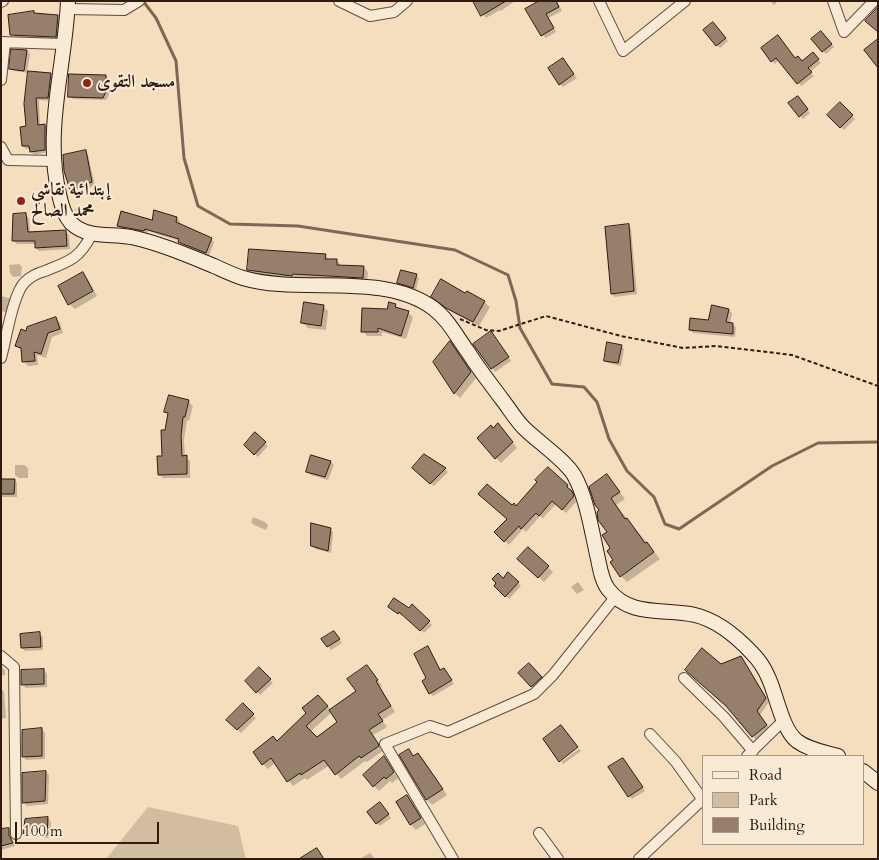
<!DOCTYPE html>
<html>
<head>
<meta charset="utf-8">
<style>
	body { margin:0 }
	#map { position:relative; width:879px; height:860px; overflow:hidden; background:#f4debe; font-family:Cardo,serif }
	canvas { display:block }
	.frame { position:absolute; inset:0; border:2px solid #301b13; pointer-events:none }
	.legend { position:absolute; left:702px; top:755px; width:162px; height:90px; box-sizing:border-box; background:#f8ead5; border:1px solid #a89787; margin:0; padding:6px 9px; list-style:none; font-size:15px; color:#301b13 }
	.legend li { display:flex; align-items:center; gap:10px; height:25px }
	.legend b { width:25px; border:1px solid #a89787 }
	.scale { position:absolute; left:15px; top:822px; width:144px; height:22px; box-sizing:border-box; border:2px solid #301b13; border-top:0; padding-left:6px; font-size:15px; line-height:18px; white-space:nowrap; color:#301b13; -webkit-text-stroke:4px #f8ead5; paint-order:stroke }
</style>
</head>
<body>
<div id="map">
<canvas width="879" height="860"></canvas>
<div class="frame"></div>
<ul class="legend">
<li><b style="height:6px;background:#f8ead5"></b>Road</li>
<li><b style="height:14px;background:#d3bda1"></b>Park</li>
<li><b style="height:14px;background:#96806c"></b>Building</li>
</ul>
<div class="scale">100 m</div>
</div>
<script>
const g = document.querySelector('canvas').getContext('2d');
g.lineJoin = 'round';
function fillPath(path, color) { g.fillStyle = color; g.fill(path, 'evenodd'); }
function strokePath(path, color, width, dash) { g.strokeStyle = color; g.lineWidth = width; g.lineCap = dash ? 'butt' : 'round'; g.setLineDash(dash || []); g.stroke(path); }
function drawText(font, color, halo, rows, align = 'center') {
  g.font = font + ' Cardo,Amiri,serif'; g.lineWidth = 4; g.setLineDash([]); g.textBaseline = 'middle'; g.strokeStyle = halo; g.fillStyle = color; for (const [text, x, y, turn = 0] of rows) {
    g.save(); g.translate(x, y); g.rotate((+turn || 0) * Math.PI / 180); g.textAlign = isNaN(turn) ? turn : align; if (halo) g.strokeText(text, 0, 0); g.fillText(text, 0, 0); g.restore();
  }
}
const green = new Path2D(`
	M 148,807 L 238,826 L 246,859 L 106,859 Z`);
const shadow = new Path2D(`
	M 474,1 L 515,1 L 501,11 L 500,10 L 486,18 Z
	M 535,1 L 557,1 L 562,11 L 548,18 L 556,32 L 546,38 L 542,35 L 537,4 Z
	M 770,1 L 778,1 L 774,5 Z
	M 34,12 L 36,14 L 58,16 L 61,19 L 59,40 L 17,38 L 14,36 L 19,34 Z
	M 716,27 L 728,41 L 720,48 L 717,45 Z
	M 824,35 L 834,47 L 826,54 L 823,51 Z
	M 778,36 L 796,59 L 803,63 L 813,54 L 821,63 L 810,72 L 814,76 L 801,86 L 779,60 L 775,64 L 772,61 Z
	M 27,51 L 30,54 L 27,73 L 51,74 L 54,77 L 51,101 L 39,100 L 40,125 L 45,125 L 48,128 L 48,152 L 34,155 L 30,149 L 26,149 L 23,146 L 28,127 L 29,73 L 14,71 L 10,68 Z
	M 563,59 L 577,78 L 563,87 L 560,84 Z
	M 106,76 L 109,80 L 109,95 L 106,100 L 73,99 L 69,96 Z
	M 801,100 L 810,113 L 803,119 L 800,116 Z
	M 840,104 L 855,119 L 844,130 L 829,115 Z
	M 85,152 L 88,155 L 95,186 L 74,192 L 71,189 Z
	M 80,206 L 85,214 L 79,217 L 75,209 Z
	M 155,212 L 177,218 L 180,221 L 179,225 L 211,239 L 214,242 L 209,256 L 183,245 L 180,241 L 148,231 L 147,234 L 121,229 L 118,226 L 152,221 Z
	M 26,215 L 29,218 L 30,233 L 66,232 L 69,235 L 70,249 L 39,251 L 36,248 L 36,244 L 17,244 L 14,241 Z
	M 628,225 L 631,229 L 637,294 L 615,297 L 612,294 Z
	M 325,255 L 330,260 L 337,260 L 341,266 L 363,267 L 368,272 L 367,282 L 297,280 L 253,274 L 248,269 Z
	M 19,264 L 22,267 L 21,276 L 13,277 L 10,273 L 9,265 Z
	M 83,274 L 88,279 L 97,296 L 75,309 L 69,304 Z
	M 416,275 L 419,278 L 416,290 L 402,286 L 399,283 Z
	M 466,295 L 484,302 L 490,307 L 479,326 L 453,313 L 438,302 Z
	M 1,296 L 9,298 L 12,301 L 8,313 L 1,311 Z
	M 323,306 L 328,311 L 326,330 L 308,328 L 303,323 Z
	M 395,306 L 399,309 L 408,313 L 413,317 L 406,339 L 382,332 L 382,336 L 367,336 L 363,331 Z
	M 729,310 L 732,313 L 730,324 L 736,327 L 735,337 L 693,333 L 690,330 Z
	M 56,318 L 60,323 L 63,333 L 52,337 L 46,358 L 37,355 L 38,365 L 28,366 L 24,362 L 21,350 L 17,346 L 27,333 Z
	M 494,336 L 511,361 L 495,372 L 475,344 Z
	M 450,343 L 476,378 L 460,398 L 455,393 Z
	M 621,346 L 624,349 L 621,366 L 608,363 L 605,360 Z
	M 170,397 L 189,402 L 193,406 L 189,421 L 187,420 L 184,440 L 185,457 L 190,461 L 190,478 L 163,478 L 159,474 L 163,457 L 169,414 L 166,412 Z
	M 493,429 L 503,430 L 517,448 L 501,463 L 496,458 Z
	M 255,434 L 268,446 L 258,457 L 245,445 Z
	M 331,462 L 334,465 L 328,480 L 311,475 L 308,472 Z
	M 15,465 L 24,465 L 28,468 L 28,478 L 19,478 L 15,475 Z
	M 414,468 L 445,469 L 448,472 L 434,486 Z
	M 607,476 L 625,499 L 616,505 L 660,559 L 627,582 L 621,576 L 615,560 L 609,532 L 600,510 Z
	M 1,480 L 14,480 L 17,483 L 17,497 L 1,497 Z
	M 567,486 L 577,501 L 566,513 L 556,504 L 543,518 L 540,516 L 526,532 L 523,529 L 509,545 L 496,532 L 508,519 L 512,507 L 516,507 Z
	M 253,517 L 265,522 L 268,525 L 266,530 L 254,525 L 251,522 Z
	M 330,529 L 333,532 L 331,553 L 316,549 L 313,546 Z
	M 524,564 L 548,567 L 553,572 L 544,582 Z
	M 509,574 L 521,586 L 509,599 L 495,586 Z
	M 578,582 L 584,590 L 577,594 L 571,587 Z
	M 412,606 L 432,625 L 424,633 L 403,614 L 402,616 L 389,607 L 409,609 Z
	M 39,634 L 43,637 L 43,650 L 25,651 L 22,648 Z
	M 337,636 L 342,643 L 331,650 L 323,640 Z
	M 428,648 L 441,671 L 444,669 L 454,684 L 433,696 L 430,693 L 428,679 Z
	M 744,661 L 769,702 L 760,715 L 770,729 L 756,740 L 729,707 L 721,665 Z
	M 529,665 L 544,681 L 535,689 L 520,673 Z
	M 1,667 L 5,670 L 5,675 L 1,675 Z
	M 259,669 L 273,683 L 260,695 L 247,681 Z
	M 44,670 L 47,674 L 47,687 L 26,688 L 23,685 Z
	M 371,671 L 382,686 L 380,687 L 395,712 L 382,720 L 387,727 L 373,735 L 383,751 L 367,762 L 365,761 L 341,779 L 330,765 L 307,780 L 305,778 L 293,786 L 275,763 L 268,769 L 263,764 L 278,742 L 323,701 L 331,710 L 358,691 ZM 332,712 L 339,722 L 317,739 L 310,732 Z
	M 1,689 L 4,692 L 6,718 L 1,719 Z
	M 243,705 L 256,718 L 241,733 L 228,720 Z
	M 42,729 L 45,733 L 45,759 L 26,760 L 23,756 Z
	M 579,749 L 581,751 L 563,764 L 561,762 Z
	M 408,751 L 414,756 L 418,754 L 423,759 L 447,795 L 432,805 L 427,800 L 401,755 Z
	M 384,758 L 398,778 L 392,783 L 390,781 L 379,791 L 374,786 Z
	M 626,762 L 645,791 L 632,799 L 629,796 Z
	M 46,772 L 49,775 L 48,804 L 27,806 L 24,803 Z
	M 407,797 L 412,802 L 425,824 L 416,830 L 411,825 L 397,803 Z
	M 383,807 L 391,818 L 380,826 L 377,823 Z
	M 48,818 L 51,822 L 50,838 L 27,836 L 24,832 Z
	M 9,829 L 12,832 L 12,839 L 15,846 L 1,850 L 1,830 Z
	M 370,853 L 375,859 L 360,859 Z`);
const stream = new Path2D(`
	M 143,1 L 156,18 L 176,61 L 184,158 L 198,206 L 230,224 L 298,226 L 455,250 L 508,275 L 516,301 L 520,328 L 552,384 L 584,387 L 597,402 L 609,439 L 627,471 L 654,497 L 665,524 L 679,529 L 772,466 L 818,443 L 878,442`);
const building = new Path2D(`
	M 473,1 L 506,1 L 481,16 Z
	M 539,1 L 556,1 L 559,7 L 546,14 L 554,28 L 541,36 L 525,9 Z
	M 878,7 L 878,32 L 865,21 Z
	M 34,11 L 34,13 L 58,15 L 56,37 L 10,35 L 8,15 Z
	M 713,22 L 726,38 L 716,46 L 703,30 Z
	M 821,31 L 832,44 L 822,52 L 811,39 Z
	M 778,35 L 795,58 L 798,56 L 802,61 L 813,52 L 819,59 L 808,68 L 812,72 L 797,84 L 776,58 L 771,62 L 761,48 Z
	M 878,39 L 878,68 L 864,50 Z
	M 11,49 L 27,50 L 24,71 L 9,69 Z
	M 563,58 L 574,74 L 559,85 L 548,68 Z
	M 28,71 L 51,73 L 48,98 L 36,98 L 38,125 L 45,124 L 45,150 L 30,152 L 29,146 L 22,146 L 20,127 L 26,126 L 24,104 Z
	M 69,74 L 106,75 L 106,91 L 103,98 L 68,97 Z
	M 798,96 L 808,109 L 799,117 L 788,103 Z
	M 840,102 L 853,115 L 840,128 L 827,115 Z
	M 86,150 L 92,182 L 70,190 L 64,171 L 63,155 Z
	M 154,210 L 177,217 L 176,222 L 212,238 L 206,253 L 178,242 L 179,239 L 145,229 L 144,231 L 117,226 L 121,211 L 152,220 Z
	M 26,213 L 28,232 L 66,230 L 67,246 L 35,248 L 35,241 L 12,241 L 13,214 Z
	M 629,224 L 634,291 L 611,294 L 605,227 Z
	M 249,249 L 326,254 L 325,259 L 337,259 L 337,265 L 364,266 L 363,278 L 293,274 L 292,276 L 247,270 Z
	M 401,270 L 417,274 L 413,288 L 397,283 Z
	M 83,272 L 93,291 L 68,305 L 58,286 Z
	M 441,279 L 465,293 L 467,291 L 485,301 L 473,322 L 446,308 L 431,297 Z
	M 304,302 L 324,305 L 321,326 L 301,323 Z
	M 389,302 L 396,304 L 395,307 L 409,311 L 401,336 L 378,328 L 378,332 L 361,332 L 362,308 L 387,309 Z
	M 712,305 L 729,309 L 726,322 L 733,323 L 733,334 L 689,330 L 690,318 L 708,320 Z
	M 56,317 L 60,329 L 48,333 L 41,354 L 34,352 L 35,361 L 22,362 L 21,348 L 15,346 L 21,329 L 26,331 L 27,327 Z
	M 491,331 L 509,357 L 491,369 L 473,344 Z
	M 450,341 L 471,372 L 454,394 L 433,362 Z
	M 607,342 L 622,345 L 618,363 L 604,361 Z
	M 169,395 L 189,400 L 185,417 L 183,417 L 181,436 L 182,456 L 187,455 L 187,474 L 158,475 L 157,456 L 162,456 L 161,430 L 165,430 L 168,413 L 164,412 Z
	M 498,423 L 513,442 L 495,459 L 477,438 L 491,425 L 493,428 Z
	M 255,432 L 266,442 L 254,455 L 244,445 Z
	M 424,454 L 446,468 L 430,484 L 412,468 Z
	M 311,455 L 331,461 L 325,477 L 306,472 Z
	M 548,467 L 568,485 L 567,487 L 572,491 L 574,496 L 562,510 L 552,501 L 539,516 L 536,513 L 521,529 L 519,526 L 504,542 L 494,532 L 507,519 L 478,494 L 487,484 L 512,505 L 514,503 L 516,506 L 537,482 L 535,480 Z
	M 607,474 L 620,492 L 611,498 L 625,519 L 627,518 L 645,543 L 647,542 L 654,552 L 620,577 L 610,562 L 613,560 L 607,551 L 610,548 L 602,535 L 607,532 L 598,520 L 597,512 L 599,510 L 595,505 L 589,487 Z
	M 1,479 L 15,479 L 14,494 L 1,494 Z
	M 311,523 L 331,528 L 328,551 L 311,546 Z
	M 528,547 L 549,566 L 538,578 L 517,559 Z
	M 508,572 L 519,582 L 505,597 L 494,586 L 496,583 L 492,579 L 498,573 L 503,578 Z
	M 394,598 L 409,608 L 412,604 L 430,621 L 420,631 L 399,612 L 398,614 L 388,607 Z
	M 334,631 L 340,639 L 327,647 L 321,639 Z
	M 40,632 L 41,647 L 21,648 L 20,634 Z
	M 428,646 L 440,670 L 444,668 L 452,680 L 429,694 L 422,681 L 426,678 L 414,654 Z
	M 702,648 L 721,664 L 741,656 L 766,698 L 757,711 L 767,725 L 752,737 L 726,706 L 685,670 Z
	M 529,663 L 542,677 L 531,687 L 518,673 Z
	M 367,665 L 378,680 L 376,681 L 391,706 L 378,714 L 383,721 L 369,730 L 378,743 L 379,746 L 361,758 L 359,756 L 335,775 L 324,760 L 301,775 L 300,773 L 287,782 L 271,758 L 262,765 L 253,752 L 273,736 L 277,741 L 306,713 L 302,708 L 318,695 L 328,706 L 306,726 L 317,737 L 337,722 L 329,710 L 356,691 L 347,679 Z
	M 259,667 L 271,679 L 256,693 L 245,681 Z
	M 44,669 L 44,684 L 21,685 L 21,670 Z
	M 243,703 L 254,714 L 237,730 L 226,720 Z
	M 561,725 L 578,747 L 559,762 L 543,739 Z
	M 42,728 L 42,756 L 22,757 L 22,730 Z
	M 409,749 L 413,756 L 418,753 L 443,789 L 426,800 L 399,755 Z
	M 384,756 L 394,772 L 386,779 L 384,777 L 373,787 L 363,775 Z
	M 623,758 L 643,787 L 628,797 L 608,767 Z
	M 46,771 L 45,801 L 22,803 L 22,773 Z
	M 407,795 L 421,818 L 410,825 L 396,802 Z
	M 380,802 L 389,814 L 376,824 L 367,812 Z
	M 48,817 L 47,835 L 23,834 L 25,819 Z
	M 9,828 L 9,835 L 13,843 L 1,846 L 1,829 Z
	M 317,848 L 324,859 L 299,859 Z`);
const path = new Path2D(`
	M 460,319 L 486,330 L 499,331 L 546,316 L 621,336 L 683,348 L 716,346 L 792,355 L 878,386`);
const street = new Path2D(`
	M 339,1 L 370,16 L 394,12 L 407,1
	M 599,1 L 623,51 L 685,1
	M 833,1 L 844,32 L 874,1
	M 1,2 L 3,1
	M 68,9 L 124,10 L 139,1
	M 1,42 L 63,44
	M 1,80 L 5,43
	M 1,147 L 8,160 L 53,161
	M 1,358 C 6,340 13,293 25,282 C 31,276 38,273 45,271 C 70,261 79,259 92,234
	M 1,656 L 14,667 L 16,834
	M 684,678 L 724,717 L 753,751
	M 650,734 L 676,762 L 703,800
	M 747,756 L 784,720
	M 539,833 L 558,859
	M 453,859 L 385,744 L 430,726 L 448,732 L 534,694 L 553,675 L 616,596
	M 639,859 L 703,799`);
const secondary = new Path2D(`
	M 68,1 C 65,66 44,130 59,194 C 61,204 64,215 71,223 C 88,239 110,233 131,237 C 159,243 187,255 214,266 C 223,270 233,275 243,278 C 300,295 382,271 433,308 C 448,319 457,337 468,352 C 478,368 490,383 501,398 C 509,408 515,419 524,428 C 537,441 565,460 574,475 C 587,498 592,533 598,559 C 600,569 602,581 608,589 C 630,618 664,608 695,615 C 716,620 737,637 752,653 C 759,660 765,669 769,679 C 777,697 782,729 797,741 C 809,750 824,752 838,756
	M 863,771 L 878,783`);
const markers = [
	[87,83,5,"#8f2418"],
	[21,201,5,"#8f2418"]
];
const poiNames = [
	["مسجد التقوى",97,83],
	["إبتدائية نقاشي",31,191],
	["محمد الصالح",31,212]
];
fillPath(green, '#d3bda1');
fillPath(shadow, '#0003');
strokePath(stream, '#7d6857', 3);
fillPath(building, '#96806c');
strokePath(building, '#301b13', 1);
strokePath(street, '#614c3e', 12);
strokePath(secondary, '#301b13', 16);
strokePath(path, '#301b13', 2, [4, 2.5]);
strokePath(street, '#f8ead5', 10);
strokePath(secondary, '#f8ead5', 14);
for (const [x, y, r, color] of markers) { const dot = new Path2D(); dot.arc(x, y, r, 0, 2 * Math.PI); g.fillStyle = color; g.fill(dot); strokePath(dot, '#f8ead5', 2); }
drawText('bold 18px', '#301b13', '#f8ead5', poiNames, 'left');
</script>
</body>
</html>
